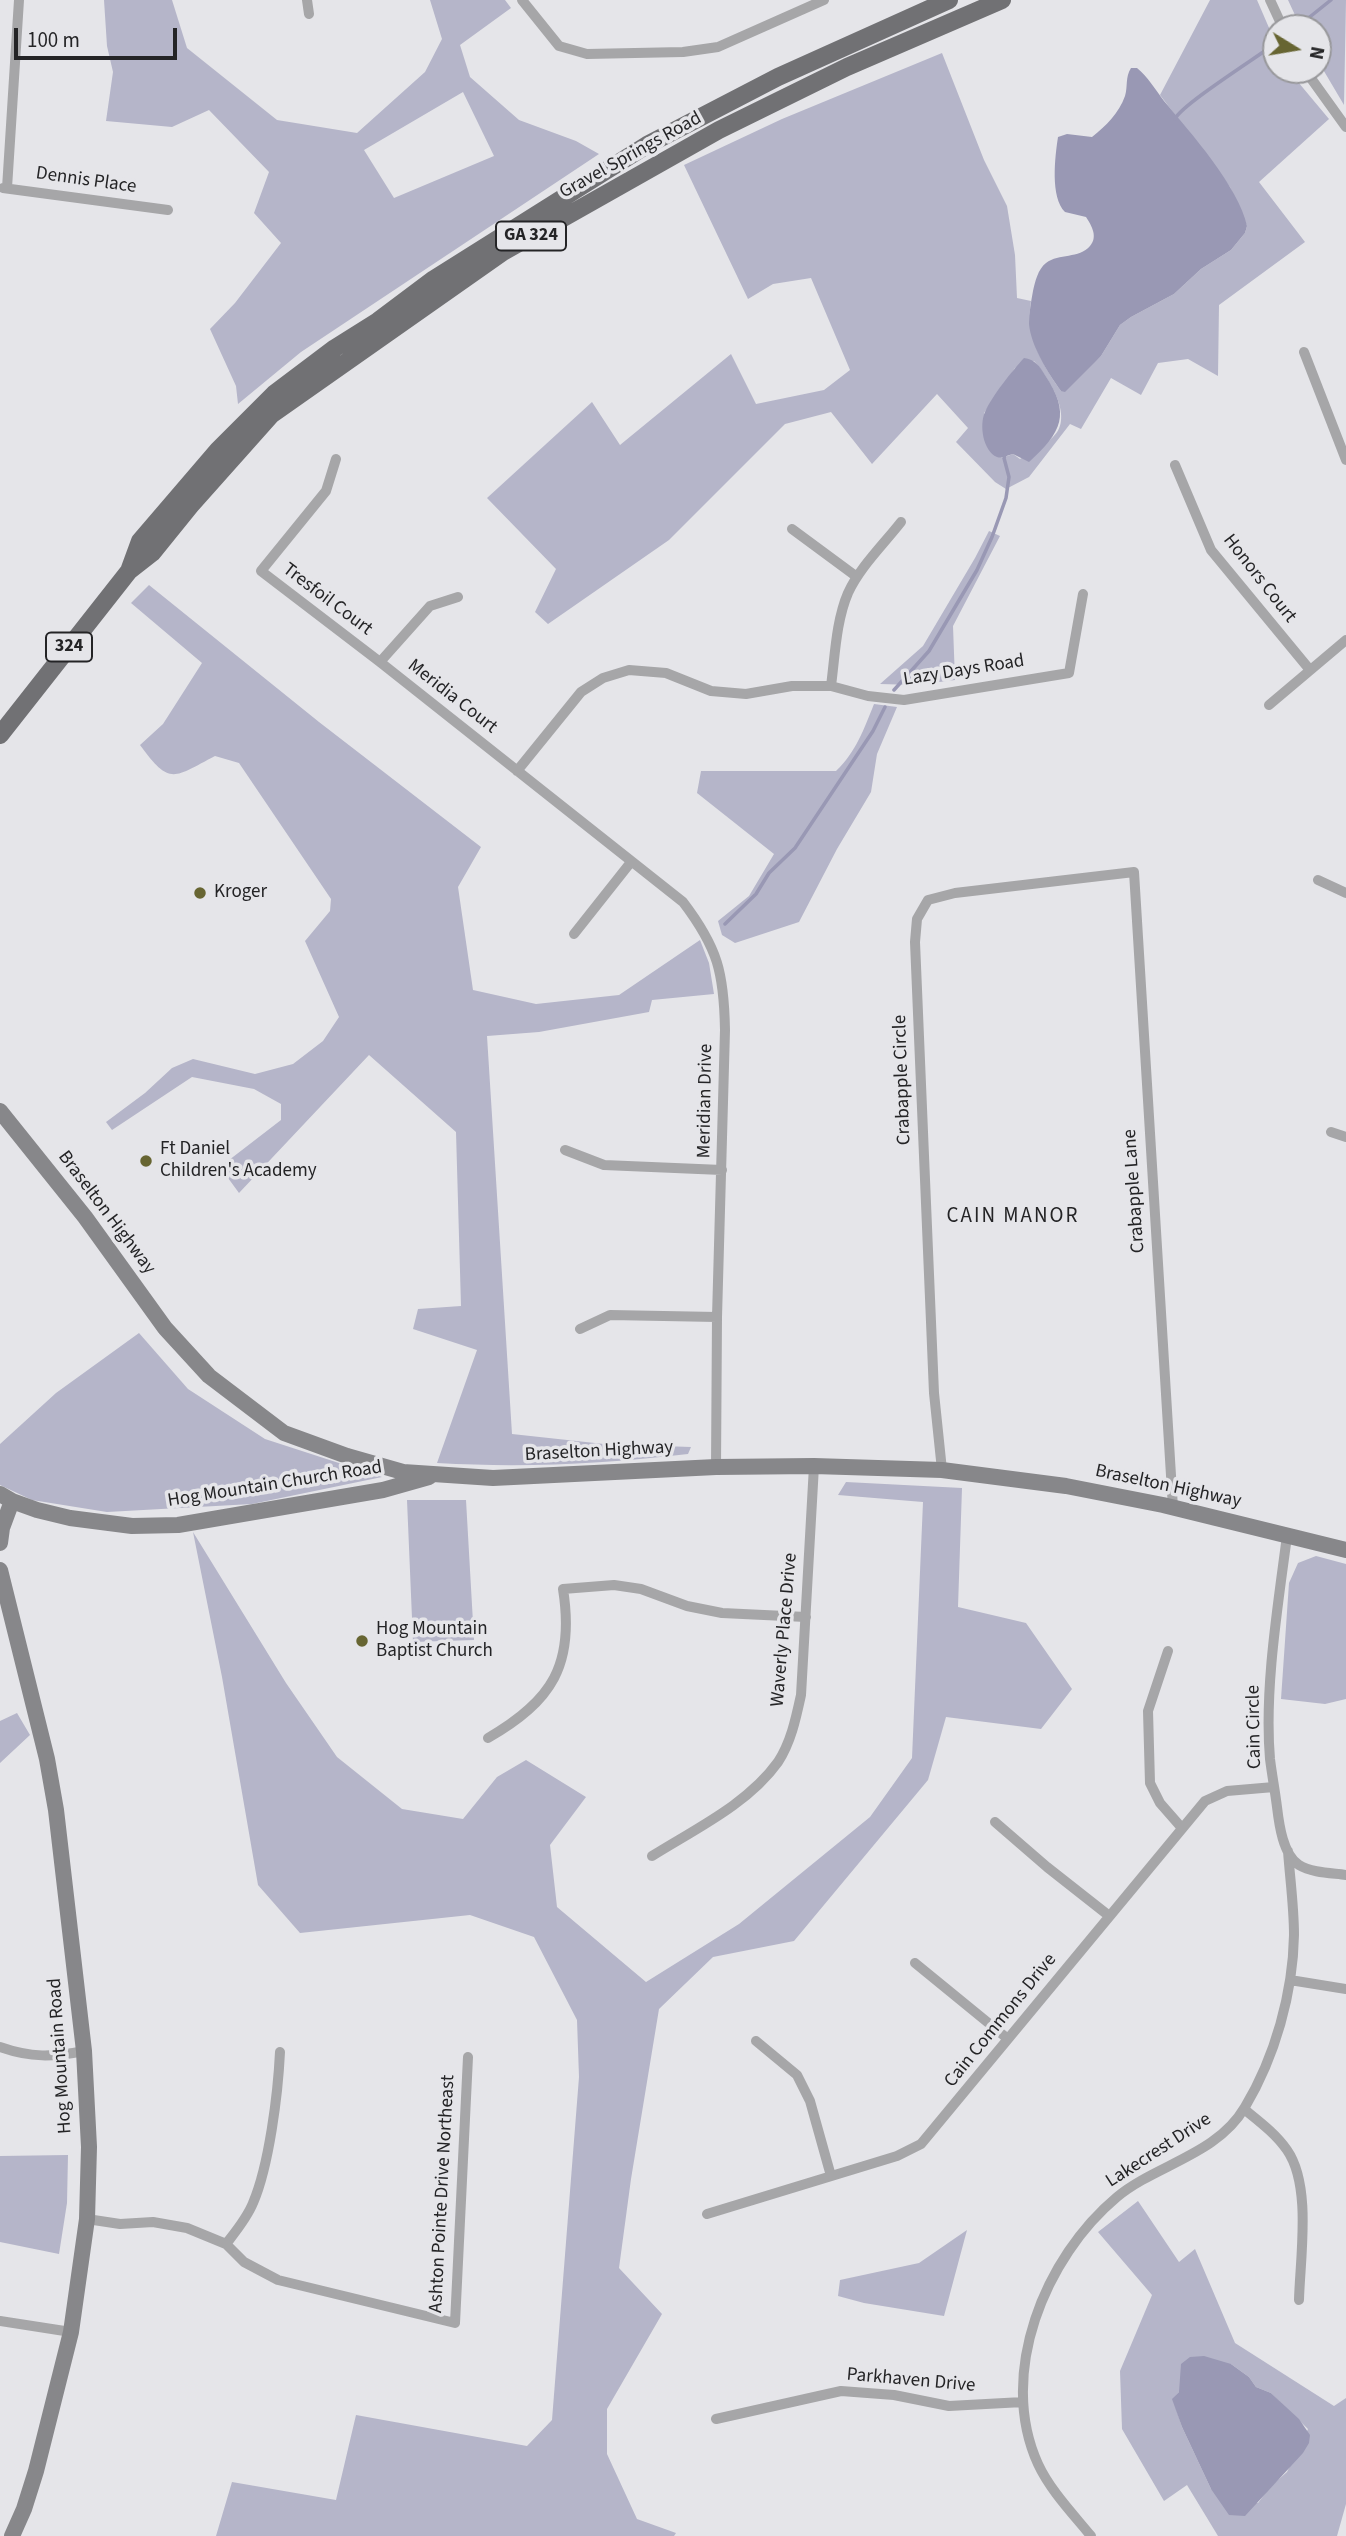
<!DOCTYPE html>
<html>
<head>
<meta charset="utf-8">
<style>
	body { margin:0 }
	#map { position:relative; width:1346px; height:2536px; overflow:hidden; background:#e5e5e9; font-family:"Source Sans 3",sans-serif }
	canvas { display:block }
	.north { position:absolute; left:1262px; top:14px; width:70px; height:70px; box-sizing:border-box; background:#e5e5e9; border:2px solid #98989b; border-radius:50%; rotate:101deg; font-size:19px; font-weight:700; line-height:28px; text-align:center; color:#242426 }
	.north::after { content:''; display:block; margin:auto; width:24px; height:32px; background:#676532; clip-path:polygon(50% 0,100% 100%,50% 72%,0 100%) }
	.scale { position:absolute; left:14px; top:28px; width:163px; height:32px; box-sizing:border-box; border:4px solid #242426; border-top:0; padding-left:9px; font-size:21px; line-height:24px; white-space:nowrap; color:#242426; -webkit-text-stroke:5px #e5e5e9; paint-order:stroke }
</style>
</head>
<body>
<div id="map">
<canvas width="1346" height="2536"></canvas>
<div class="north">N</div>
<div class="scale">100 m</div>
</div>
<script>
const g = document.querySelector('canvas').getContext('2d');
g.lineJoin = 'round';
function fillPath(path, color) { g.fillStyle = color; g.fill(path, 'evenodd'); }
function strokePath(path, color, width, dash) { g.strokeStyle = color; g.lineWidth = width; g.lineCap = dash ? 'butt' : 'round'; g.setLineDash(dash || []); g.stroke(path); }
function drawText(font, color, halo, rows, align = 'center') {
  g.font = font + ' "Source Sans 3",sans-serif'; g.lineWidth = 7; g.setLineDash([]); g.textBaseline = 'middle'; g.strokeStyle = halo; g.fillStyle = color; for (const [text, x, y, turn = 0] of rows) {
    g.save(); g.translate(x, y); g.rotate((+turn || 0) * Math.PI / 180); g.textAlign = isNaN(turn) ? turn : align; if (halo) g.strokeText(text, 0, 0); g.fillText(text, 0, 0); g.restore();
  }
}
const green = new Path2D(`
	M 104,0 L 172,0 L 187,48 L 277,120 L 357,133 L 425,72 L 442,39 L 430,0 L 505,0 L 511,8 L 460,45 L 470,77 L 519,120 L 576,141 L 599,154 L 301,352 L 238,404 L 236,386 L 210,329 L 235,303 L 281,243 L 254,213 L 269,172 L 209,110 L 172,127 L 106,121 L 113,72 L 107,46 ZM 463,92 L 494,156 L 394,198 L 364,150 Z
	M 1210,0 L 1257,0 L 1276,44 L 1276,70 L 1288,70 L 1329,119 L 1259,182 L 1305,242 L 1219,305 L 1218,376 L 1188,359 L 1158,363 L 1141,395 L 1111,378 L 1081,429 L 1070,424 L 1029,477 L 1006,489 L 995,482 L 956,442 L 968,428 L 937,394 L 872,464 L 831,412 L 785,424 L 669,540 L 548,624 L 535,612 L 556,569 L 487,498 L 592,402 L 620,445 L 731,354 L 756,404 L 824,390 L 850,370 L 811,278 L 773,284 L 748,299 L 684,165 L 782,119 L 942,53 L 984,160 L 1007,206 L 1015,255 L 1017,298 L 1031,301 C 1025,334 1042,365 1061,391 L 1101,356 L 1120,325 L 1131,317 L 1174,294 L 1201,269 L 1231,250 L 1245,233 L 1247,226 L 1230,187 L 1160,95 ZM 1034,361 C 1048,377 1075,417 1053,437 C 1044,446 1030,452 1020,459 L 1013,454 L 1002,458 L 984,413 L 1015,368 Z
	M 1288,0 L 1346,0 L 1344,105 L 1318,61 L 1318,28 L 1301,28 Z
	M 989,531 L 1000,536 L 953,626 L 955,680 L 916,685 L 880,684 L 923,646 L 975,558 Z
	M 149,585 L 319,722 L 481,847 L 458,887 L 473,990 L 536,1004 L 619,995 L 700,940 L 709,963 L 714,994 L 652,1000 L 649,1012 L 539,1032 L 487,1036 L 512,1434 L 604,1444 L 691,1447 L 688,1454 C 601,1464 524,1468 437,1463 L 477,1350 L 413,1329 L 418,1309 L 461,1306 L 456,1132 L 369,1055 L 239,1193 L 220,1167 L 281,1120 L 281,1104 L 254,1089 L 192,1077 L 112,1130 L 106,1122 L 145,1093 L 172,1068 L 193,1059 L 255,1074 L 293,1064 L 323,1041 L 339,1017 L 305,941 L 330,911 L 331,899 L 239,763 L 215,756 C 173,778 170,786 140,745 L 163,724 L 202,663 L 131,603 Z
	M 874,704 L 897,707 L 877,754 L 871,792 L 837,849 L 799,922 L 735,943 L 722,935 L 718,921 L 749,896 L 774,854 L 697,793 L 701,771 L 836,771 C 856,752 864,729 874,704 Z
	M 139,1333 L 188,1389 L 265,1439 L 382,1477 L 252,1504 L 107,1512 L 32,1500 L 0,1485 L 0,1444 L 56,1393 Z
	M 846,1482 L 962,1488 L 958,1607 L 1026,1623 L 1072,1689 L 1041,1729 L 946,1717 L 928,1780 L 794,1941 L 713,1957 L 659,2009 L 631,2179 L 619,2268 L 662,2314 L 607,2409 L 607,2454 L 637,2519 L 676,2533 L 674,2536 L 216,2536 L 232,2482 L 336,2500 L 356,2415 L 527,2446 L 552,2420 L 579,2077 L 577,2020 L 534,1937 L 470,1915 L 300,1933 L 258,1885 L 222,1677 L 193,1532 L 286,1683 L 337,1757 L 402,1809 L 463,1819 L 497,1777 L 526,1760 L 586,1797 L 550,1845 L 557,1907 L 646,1982 L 739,1924 L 870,1817 L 912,1758 L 923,1502 L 838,1495 Z
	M 407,1500 L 466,1500 L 474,1640 L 413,1642 Z
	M 1316,1556 L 1346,1564 L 1346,1699 L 1325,1704 L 1281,1699 L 1289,1583 L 1298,1563 Z
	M 17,1713 L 30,1735 L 0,1763 L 0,1721 Z
	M 68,2155 L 67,2203 L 59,2254 L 0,2242 L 0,2156 Z
	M 1138,2201 L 1179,2262 L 1195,2249 L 1235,2343 L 1334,2406 L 1346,2398 L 1346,2504 L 1337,2536 L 1218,2536 L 1187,2485 L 1164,2501 L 1122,2429 L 1120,2371 L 1152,2295 L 1098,2232 ZM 1231,2364 L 1249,2377 L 1256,2387 L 1271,2393 L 1308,2429 L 1287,2472 L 1270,2487 L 1258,2503 L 1211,2489 L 1182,2427 L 1173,2399 L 1179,2392 Z
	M 967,2230 L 944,2316 L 864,2303 L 838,2296 L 840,2280 L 919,2263 Z`);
const water = new Path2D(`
	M 1131,68 L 1137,68 C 1148,77 1155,89 1164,101 C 1190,132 1239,187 1247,226 L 1245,233 L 1231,250 L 1201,269 L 1174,294 L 1131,317 L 1120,325 L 1101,356 L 1065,392 L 1061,391 C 1048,373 1031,346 1029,324 C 1029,313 1031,302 1033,291 C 1035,282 1038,269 1046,263 C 1059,253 1079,259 1090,246 C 1098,237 1092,226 1086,217 L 1065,212 C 1050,197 1055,157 1058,137 L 1067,134 L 1092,137 C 1106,126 1119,113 1125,96 C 1128,87 1125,77 1131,68 Z
	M 1024,358 C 1035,359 1040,367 1045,375 C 1071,414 1062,432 1029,462 L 1013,454 C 1007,455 1003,459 997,457 C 983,451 979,425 985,412 C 992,396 1012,371 1024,358 Z
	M 1204,2356 L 1231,2364 L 1249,2377 L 1256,2387 L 1271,2393 L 1299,2419 L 1310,2435 L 1309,2443 L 1303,2453 L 1245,2516 L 1229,2515 L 1211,2489 L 1182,2427 L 1172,2399 L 1179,2392 L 1181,2364 L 1190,2357 Z`);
const stream = new Path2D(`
	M 1296,28 L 1331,0
	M 1175,119 C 1181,105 1259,56 1276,43
	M 894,690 L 929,651 L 977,570 L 992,537 L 1006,498 L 1009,477 L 1004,458 L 1006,452
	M 725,924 L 756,894 L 769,873 L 795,848 L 873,731 L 885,707`);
const street = new Path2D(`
	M 307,0 L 309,14
	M 522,0 L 559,46 L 587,54 L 683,52 L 718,47 L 824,0
	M 1270,0 L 1283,28
	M 1305,70 L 1346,127
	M 3,188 L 168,210
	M 7,188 L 19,0
	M 1304,352 L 1346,460
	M 336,459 L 326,491 L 261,571 L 380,662 L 683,902 C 718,948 724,973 725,1030 L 717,1317 L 716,1467
	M 1175,465 L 1211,550 L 1310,670
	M 792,529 L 857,577
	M 380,662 L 430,606 L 458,597
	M 831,686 C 835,656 836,621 848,593 C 860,567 883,545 901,522
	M 1269,705 L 1346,640
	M 517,771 L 581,692 L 603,678 L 629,670 L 666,673 L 711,691 L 746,694 L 792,686 L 831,686 L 868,696 L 904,700 L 1069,673 L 1083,594
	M 1318,880 L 1346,893
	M 574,934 L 631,862
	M 1331,1132 L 1346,1137
	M 565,1150 L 604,1165 L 722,1170
	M 580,1329 L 610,1315 L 717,1317
	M 942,1470 L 934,1393 L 915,942 L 917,919 L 928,900 L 955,893 L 1134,872 L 1173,1508
	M 1287,1536 C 1278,1605 1264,1690 1270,1759 C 1272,1775 1275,1791 1277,1807 C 1279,1824 1283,1855 1299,1865 C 1312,1873 1332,1873 1346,1875
	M 1168,1651 L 1148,1711 L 1150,1783 L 1160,1803 L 1181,1827
	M 488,1738 C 552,1701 575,1665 563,1589 L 614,1585 L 641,1589 L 687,1606 L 722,1613 L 806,1617
	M 995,1822 L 1047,1867 L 1108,1915
	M 652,1856 C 695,1829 748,1804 778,1762 C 791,1742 796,1718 801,1695 L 814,1466
	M 915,1963 L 1008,2039
	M 1290,1980 L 1346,1989
	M 756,2041 L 797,2075 L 810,2101 L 831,2176
	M 0,2047 C 31,2058 53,2057 84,2051
	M 1244,2109 C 1260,2122 1276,2134 1287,2150 C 1312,2186 1300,2258 1299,2300
	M 707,2214 L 897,2156 L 921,2144 L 1205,1801 L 1227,1791 L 1274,1787
	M 87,2219 L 120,2224 L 153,2222 L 187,2228 L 226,2244 L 244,2262 L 278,2280 L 455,2323 L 468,2057
	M 226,2244 C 236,2231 247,2218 253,2203 C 269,2166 278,2094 280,2052
	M 0,2321 L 71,2332
	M 716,2419 L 841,2391 L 894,2395 L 949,2406 L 1023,2402
	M 1091,2536 C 1073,2514 1050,2490 1038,2464 C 997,2374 1045,2257 1117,2197 C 1157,2164 1217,2155 1245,2107 C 1275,2057 1293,1993 1294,1935 C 1294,1907 1290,1879 1288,1851`);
const secondary = new Path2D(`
	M 0,1111 L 85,1217 L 165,1328 L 209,1376 L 284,1433 L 347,1456 L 403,1472 L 493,1478 L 716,1467 L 814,1466 L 942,1470 L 1066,1486 L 1163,1505 L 1346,1550
	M 0,1494 L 12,1501 L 37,1510 L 70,1518 L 132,1526 L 178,1525 L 383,1490 L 429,1477
	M 0,1543 L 2,1528 L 12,1501
	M 0,1570 L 47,1759 L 56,1810 L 84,2051 L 89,2147 L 87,2219 L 71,2332 L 36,2471 L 24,2509 L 12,2536`);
const primary = new Path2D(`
	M 129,571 L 140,541 L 218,450 L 274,394 L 335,348 L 378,321 L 434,279 L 647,145 L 778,77 L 949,0
	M 0,735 L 129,571 L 152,553 L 190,506 L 271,415 L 503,252 L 719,130 L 847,67 L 1002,0`);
const markers = [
	[200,893,7,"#676532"],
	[146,1161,7,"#676532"],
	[362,1641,7,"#676532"]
];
const shields = [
	[531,236,70],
	[69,647,46]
];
const shieldNames = [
	["GA 324",531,236],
	["324",69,647]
];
const streetNames = [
	["Gravel Springs Road",631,156,-29],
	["Dennis Place",86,181,8],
	["Honors Court",1259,579,52],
	["Tresfoil Court",327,600,37],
	["Lazy Days Road",964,671,-9],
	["Meridia Court",452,697,38],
	["Crabapple Circle",903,1080,-92],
	["Meridian Drive",706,1101,-89],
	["Crabapple Lane",1135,1191,-94],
	["Braselton Highway",106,1213,53],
	["Braselton Highway",599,1452,-3],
	["Hog Mountain Church Road",275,1485,-9],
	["Braselton Highway",1168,1487,12],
	["Waverly Place Drive",785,1630,-85],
	["Cain Circle",1255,1727,-91],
	["Cain Commons Drive",1001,2021,-51],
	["Hog Mountain Road",61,2056,-94],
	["Lakecrest Drive",1159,2151,-33],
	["Ashton Pointe Drive Northeast",443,2194,-87],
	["Parkhaven Drive",911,2381,5]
];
const poiNames = [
	["Kroger",214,893],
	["Ft Daniel",160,1150],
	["Children's Academy",160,1172],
	["Hog Mountain",376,1630],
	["Baptist Church",376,1652]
];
const neighbourhoodNames = [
	["CAIN MANOR",1013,1217]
];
fillPath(green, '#b5b5c9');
fillPath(water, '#9998b4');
strokePath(stream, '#9998b4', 3.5);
strokePath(street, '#a6a6a8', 10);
strokePath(secondary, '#87878a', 16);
strokePath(primary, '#717174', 18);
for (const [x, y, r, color] of markers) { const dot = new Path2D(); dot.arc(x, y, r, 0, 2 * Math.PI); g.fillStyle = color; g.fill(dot); strokePath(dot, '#e5e5e9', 2.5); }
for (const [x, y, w] of shields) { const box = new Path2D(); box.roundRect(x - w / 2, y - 14.5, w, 29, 5); g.fillStyle = '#e5e5e9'; g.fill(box); strokePath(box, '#242426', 2); }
drawText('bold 18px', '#242426', null, shieldNames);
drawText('19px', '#242426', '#e5e5e9', streetNames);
drawText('19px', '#242426', '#e5e5e9', poiNames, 'left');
g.letterSpacing = '2px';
drawText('21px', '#242426', '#e5e5e9', neighbourhoodNames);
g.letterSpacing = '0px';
</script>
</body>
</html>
